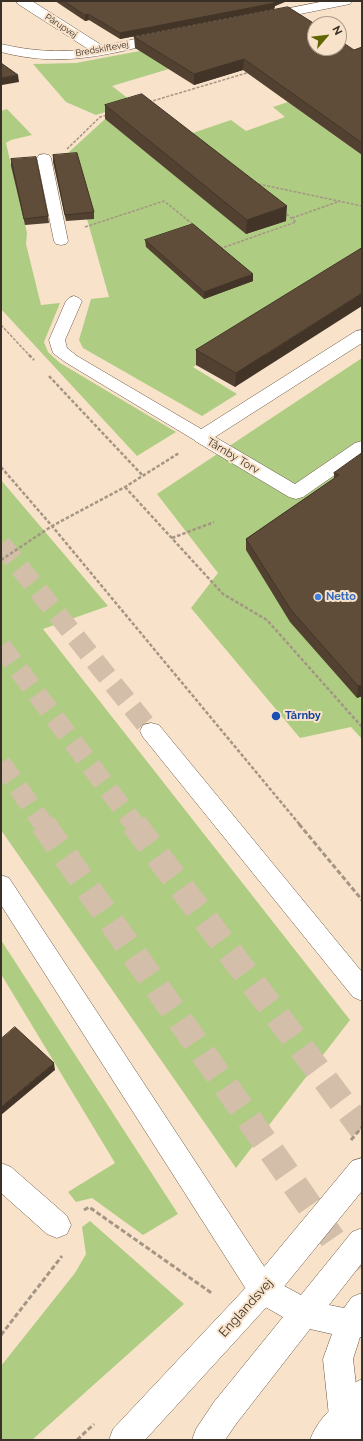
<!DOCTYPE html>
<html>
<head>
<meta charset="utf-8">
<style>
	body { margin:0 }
	#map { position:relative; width:363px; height:1441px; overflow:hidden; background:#f8e2ca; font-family:Raleway,sans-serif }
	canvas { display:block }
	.frame { position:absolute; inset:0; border:2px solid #393027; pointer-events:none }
	.north { position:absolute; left:307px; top:16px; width:40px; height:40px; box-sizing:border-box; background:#f8e2ca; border:1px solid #ac9b89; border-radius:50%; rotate:62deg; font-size:11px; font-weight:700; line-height:16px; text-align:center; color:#393027 }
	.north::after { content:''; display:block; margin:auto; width:14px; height:18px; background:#626704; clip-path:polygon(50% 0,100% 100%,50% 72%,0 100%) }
</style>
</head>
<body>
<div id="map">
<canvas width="363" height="1441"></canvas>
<div class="frame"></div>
<div class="north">N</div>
</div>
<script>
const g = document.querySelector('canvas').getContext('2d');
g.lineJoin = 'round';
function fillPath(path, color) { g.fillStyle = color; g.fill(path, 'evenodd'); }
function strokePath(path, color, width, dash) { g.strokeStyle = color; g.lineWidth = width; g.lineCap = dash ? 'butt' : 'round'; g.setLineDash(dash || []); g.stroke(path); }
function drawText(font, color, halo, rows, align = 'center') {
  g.font = font + ' Raleway,sans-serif'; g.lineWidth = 4; g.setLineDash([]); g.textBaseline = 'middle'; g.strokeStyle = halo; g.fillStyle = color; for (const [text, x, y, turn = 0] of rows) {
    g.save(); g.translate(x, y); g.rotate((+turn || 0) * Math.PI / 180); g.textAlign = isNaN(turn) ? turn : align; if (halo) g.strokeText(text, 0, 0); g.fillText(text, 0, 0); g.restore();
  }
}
const green = new Path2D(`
	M 249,45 L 112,86 L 134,103 L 96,115 L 66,102 L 33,64 L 76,63 L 161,47 Z
	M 288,102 L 362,155 L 362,262 L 193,367 L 237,394 L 202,416 L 83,348 L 79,340 L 91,299 L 109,297 L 87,219 L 94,218 L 68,153 L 105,119 L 247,234 L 285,221 L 181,137 L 231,120 L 246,131 L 285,117 L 273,107 Z
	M 7,109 L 32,135 L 11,140 L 6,143 L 27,233 L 26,244 L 41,305 L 60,303 L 44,342 L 48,352 L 60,363 L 176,432 L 137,456 L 1,309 L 1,111 Z
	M 362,358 L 362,739 L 351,727 L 300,738 L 191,608 L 218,573 L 157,494 Z
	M 1,480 L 108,606 L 43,629 L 350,1020 L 236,1168 L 1,830 Z
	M 1,940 L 178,1214 L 143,1235 L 92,1198 L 76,1202 L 68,1192 L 115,1163 L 1,974 Z
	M 90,1221 L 184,1304 L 32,1440 L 1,1440 L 1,1366 L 75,1273 L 86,1254 L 82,1227 Z`);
const motorwayTunnelFar1 = new Path2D(`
	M 1,544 L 151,731
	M 1,646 L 135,825
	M 1,763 L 44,825`);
const motorwayTunnel = new Path2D(`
	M 43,824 L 362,1281
	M 134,824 L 362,1129`);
const pathFar2 = new Path2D(`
	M 149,102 L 250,72
	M 67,149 L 100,117 L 108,115
	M 254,183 L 362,206
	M 292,218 L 340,201
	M 85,227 L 164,201 L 195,226
	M 220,247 L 222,248 L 296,222 L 284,212
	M 1,325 L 30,356`);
const pathFar1 = new Path2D(`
	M 29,355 L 34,360
	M 49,376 L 143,476
	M 1,467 L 52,526 L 300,825
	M 125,487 L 223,594 L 267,620 L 362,727
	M 172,538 L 214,522
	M 1,560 L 52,526 L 125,487 L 179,453`);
const path = new Path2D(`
	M 299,824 L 362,900
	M 351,1140 L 362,1127
	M 84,1210 L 89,1207 L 213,1294
	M 1,1335 L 62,1256
	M 77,1440 L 94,1424`);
const service = new Path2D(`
	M 44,154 L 49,155 L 51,158 L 68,241 L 66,244 L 61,245 L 56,244 L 54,241 L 37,158 L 39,155 Z
	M 74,296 L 79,298 L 82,301 L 65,340 L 67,348 L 77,356 L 208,433 L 210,437 L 208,441 L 202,442 L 196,441 L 65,362 L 53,353 L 49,340 L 66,301 L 69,298 Z`);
const minor = new Path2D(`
	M 16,1 L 32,1 L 103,46 L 163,33 L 168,34 L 170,37 L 168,40 C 108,55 62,68 1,52 L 1,44 C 31,51 58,53 88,49 L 18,4 Z
	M 325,1 L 352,1 L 350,4 L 265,21 L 260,20 L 258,17 L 260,14 Z
	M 362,330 L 362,343 L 215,437 L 295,484 L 355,443 L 362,441 L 362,456 L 303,497 L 296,499 L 289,497 L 195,441 L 193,437 L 195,433 L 356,331 Z
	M 1,1163 L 11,1167 L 67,1216 L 71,1225 L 67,1234 L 57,1238 L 47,1234 L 1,1193 Z`);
const tertiary = new Path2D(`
	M 362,1379 L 362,1418 L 355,1427 L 344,1431 L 333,1427 L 329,1416 C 335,1400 346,1386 362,1379 Z`);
const secondary = new Path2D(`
	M 362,1158 L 362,1191 L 273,1300 L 145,1440 L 109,1440 L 113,1429 L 253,1280 L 352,1161 Z
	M 344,1401 L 355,1405 L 359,1416 L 355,1427 L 344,1440 L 310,1440 C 316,1424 328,1408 344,1401 Z`);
const motorway = new Path2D(`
	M 151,723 L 159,725 L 362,972 L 362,1001 L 353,997 L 143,737 L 140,731 L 143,725 Z
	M 1,875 L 9,878 L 273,1280 L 301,1295 L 352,1232 L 362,1228 L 362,1263 L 329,1305 L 344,1308 L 352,1297 L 362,1293 L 362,1337 L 360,1337 L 353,1359 L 359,1411 L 362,1416 L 362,1440 L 342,1440 L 333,1427 L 329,1416 L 323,1359 L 332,1334 L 310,1329 L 236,1424 L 225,1440 L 192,1440 L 196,1429 L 214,1402 L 283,1317 L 253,1300 L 1,905 Z`);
const wall = new Path2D(`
	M 55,1 L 287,1 L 275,6 L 274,9 L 120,39 L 89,20 L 85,21 Z
	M 134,37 L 354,50 L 362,47 L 362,155 L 243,70 L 194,85 L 135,48 Z
	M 105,105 L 286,221 L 246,234 L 105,119 Z
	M 53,155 L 94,212 L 94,219 L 66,221 L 53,162 Z
	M 11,159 L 48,216 L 49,223 L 25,225 L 11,166 Z
	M 145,240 L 253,281 L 204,299 L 146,247 Z
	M 362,248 L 235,387 L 196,365 L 196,350 Z
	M 362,453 L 362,696 L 357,698 L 290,622 L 246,550 L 246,539 L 334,479 L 334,473 Z`);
const shadedWall = new Path2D(`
	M 272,1 L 287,1 L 275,6 L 274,9 L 120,39 L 120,33 Z
	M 88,14 L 89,20 L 85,21 L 85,15 Z
	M 244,59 L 243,70 L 194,85 L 194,74 Z
	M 18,75 L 19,82 L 2,85 L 2,90 L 1,90 L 1,78 Z
	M 287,206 L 286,221 L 246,234 L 247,220 Z
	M 253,274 L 253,281 L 204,299 L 204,292 Z
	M 362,293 L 362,306 L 235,387 L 236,373 Z
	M 362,685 L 362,696 L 357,698 L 358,686 Z
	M 54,1063 L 55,1070 L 1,1115 L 1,1107 Z`);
const building = new Path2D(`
	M 64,1 L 272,1 L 275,3 L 120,33 L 88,14 L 85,15 Z
	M 288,7 L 315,24 L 315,48 L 339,48 L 339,40 L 354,50 L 362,47 L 362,143 L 244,59 L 194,74 L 134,37 Z
	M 1,63 L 18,75 L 1,78 Z
	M 142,94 L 287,206 L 247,220 L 105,105 Z
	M 77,153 L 94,212 L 65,215 L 53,155 Z
	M 36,157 L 48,216 L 24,219 L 11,159 Z
	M 193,224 L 253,274 L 204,292 L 145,240 Z
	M 362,248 L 362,293 L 236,373 L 196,350 Z
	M 362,453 L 362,558 L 361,558 L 362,559 L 362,685 L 358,686 L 291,610 L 246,539 L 339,475 L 334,473 Z
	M 15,1027 L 54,1063 L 1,1107 L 1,1039 Z`);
const markers = [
	[318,597,4,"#3f7fe0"],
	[276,716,5,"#1a4fb4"]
];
const farStreetnames = [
	["Pårupvej",61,26,33],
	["Bredskiftevej",102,49,-10]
];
const streetNames = [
	["Tårnby Torv",233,456,31]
];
const shopNames = [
	["Netto",326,597]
];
const transitNames = [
	["Tårnby",285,716]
];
const nearStreetnames = [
	["Englandsvej",246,1308,-48]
];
fillPath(green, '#aecd83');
strokePath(motorwayTunnelFar1, '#d2bea9', 20, [20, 10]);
strokePath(motorwayTunnel, '#d2bea9', 26, [26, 14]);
strokePath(service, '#6b5844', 1);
strokePath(minor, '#6b5844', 1);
strokePath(tertiary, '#6b5844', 1);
strokePath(secondary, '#6b5844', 1);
strokePath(motorway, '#6b5844', 1);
strokePath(pathFar2, '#a59584', 1.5, [3, 1.5]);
strokePath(pathFar1, '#a59584', 2.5, [3.5, 2]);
strokePath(path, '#a59584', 3, [5, 2.5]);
fillPath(service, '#fff');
fillPath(minor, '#fff');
fillPath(tertiary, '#fff');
fillPath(secondary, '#fff');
fillPath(motorway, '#fff');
fillPath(wall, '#524131');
fillPath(shadedWall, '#423528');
fillPath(building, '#5f4c39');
strokePath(building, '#423528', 1);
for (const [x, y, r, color] of markers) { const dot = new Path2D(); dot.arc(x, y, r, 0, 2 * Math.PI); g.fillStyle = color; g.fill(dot); strokePath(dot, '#f8e2ca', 1.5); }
drawText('9px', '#393027', '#f8e2ca', farStreetnames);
drawText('11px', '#393027', '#f8e2ca', streetNames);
drawText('bold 11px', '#366cbe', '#f8e2ca', shopNames, 'left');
drawText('bold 11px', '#164399', '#f8e2ca', transitNames, 'left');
drawText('13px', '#393027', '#f8e2ca', nearStreetnames);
</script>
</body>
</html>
